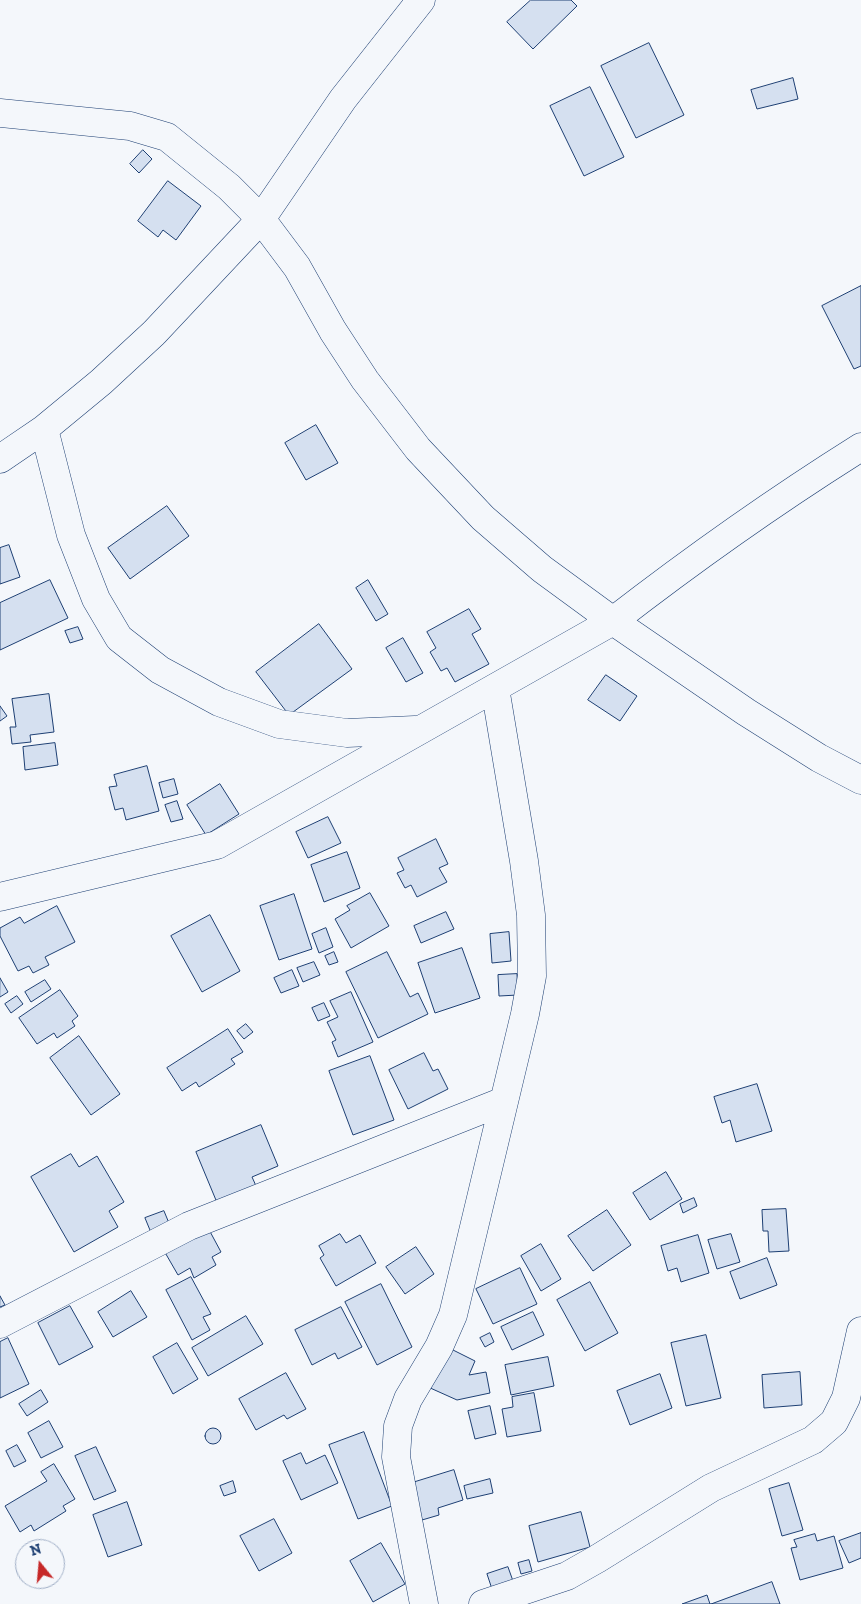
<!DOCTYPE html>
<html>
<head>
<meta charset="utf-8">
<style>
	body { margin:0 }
	#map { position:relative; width:861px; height:1604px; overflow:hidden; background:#f4f7fb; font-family:"Zilla Slab",serif }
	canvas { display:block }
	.north { position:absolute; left:15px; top:1539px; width:50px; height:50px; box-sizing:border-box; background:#f4f7fb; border:1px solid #9eadc5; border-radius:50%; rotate:343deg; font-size:14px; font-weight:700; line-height:20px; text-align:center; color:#1d3f73 }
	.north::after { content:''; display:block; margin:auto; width:18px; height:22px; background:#c62828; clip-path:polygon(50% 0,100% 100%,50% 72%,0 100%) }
</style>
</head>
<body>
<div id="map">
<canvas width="861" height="1604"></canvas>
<div class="north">N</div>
</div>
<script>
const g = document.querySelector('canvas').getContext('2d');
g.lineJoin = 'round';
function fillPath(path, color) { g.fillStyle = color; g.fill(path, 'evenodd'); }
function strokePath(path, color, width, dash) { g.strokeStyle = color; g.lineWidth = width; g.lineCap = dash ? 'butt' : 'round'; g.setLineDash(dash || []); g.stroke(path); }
const building = new Path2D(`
	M 531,0 L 571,0 L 577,6 L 533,49 L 507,22 Z
	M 649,43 L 684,115 L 636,138 L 601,66 Z
	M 793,78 L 798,99 L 757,109 L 751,90 Z
	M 590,87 L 624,157 L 584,176 L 550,106 Z
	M 143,150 L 152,159 L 139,173 L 130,164 Z
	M 168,181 L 201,206 L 176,240 L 163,230 L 158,237 L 138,221 Z
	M 861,286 L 861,366 L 854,369 L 822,306 Z
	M 316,425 L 338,463 L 306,480 L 285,443 Z
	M 167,506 L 189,536 L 130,579 L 108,548 Z
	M 9,545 L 20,577 L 0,584 L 0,548 Z
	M 50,580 L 68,618 L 0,650 L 0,603 Z
	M 368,580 L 388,614 L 376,621 L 356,588 Z
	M 469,609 L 481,629 L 472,634 L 489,664 L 455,682 L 447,668 L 441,671 L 430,652 L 436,648 L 427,632 Z
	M 319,624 L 352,669 L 289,715 L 256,672 Z
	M 78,627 L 83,639 L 70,643 L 65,631 Z
	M 403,638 L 423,673 L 406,682 L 386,648 Z
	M 606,675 L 637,696 L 620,721 L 588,700 Z
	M 49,694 L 54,732 L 30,735 L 31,742 L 12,744 L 10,727 L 16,727 L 12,699 Z
	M 0,706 L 7,716 L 0,721 Z
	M 55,743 L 58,765 L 25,770 L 23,747 Z
	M 147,766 L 159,811 L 126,820 L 123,808 L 115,810 L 109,787 L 117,786 L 114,775 Z
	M 174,779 L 178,794 L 163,798 L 159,783 Z
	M 220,784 L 239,814 L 206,835 L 187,805 Z
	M 177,801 L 183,819 L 171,822 L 165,805 Z
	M 328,817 L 341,843 L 308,858 L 296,832 Z
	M 436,839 L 448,864 L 439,868 L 447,882 L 417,897 L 411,885 L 405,888 L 397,873 L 404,870 L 398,858 Z
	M 347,852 L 360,888 L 324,902 L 311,865 Z
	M 370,893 L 389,926 L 351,948 L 335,919 L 350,910 L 347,906 Z
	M 294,894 L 312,949 L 279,960 L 260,906 Z
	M 57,906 L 75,942 L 45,957 L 49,965 L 33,973 L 29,966 L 18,971 L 0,936 L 0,928 L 20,917 L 24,923 Z
	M 446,912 L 454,929 L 421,943 L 414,926 Z
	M 210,915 L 240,971 L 202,992 L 171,936 Z
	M 326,928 L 333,947 L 319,953 L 312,934 Z
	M 509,932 L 511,961 L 492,963 L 490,934 Z
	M 462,948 L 480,998 L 435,1013 L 418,963 Z
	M 334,952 L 338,962 L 329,965 L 325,956 Z
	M 387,952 L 410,997 L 418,993 L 428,1014 L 378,1038 L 346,972 Z
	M 314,962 L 320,975 L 303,982 L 297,968 Z
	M 292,970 L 299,986 L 281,993 L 274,978 Z
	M 517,974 L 518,995 L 499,996 L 498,975 Z
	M 0,978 L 8,992 L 0,997 Z
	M 45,980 L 51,989 L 31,1002 L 25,992 Z
	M 60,990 L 78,1016 L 72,1021 L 75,1026 L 57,1038 L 54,1033 L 37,1044 L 19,1018 Z
	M 351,992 L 373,1042 L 338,1057 L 332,1042 L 336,1040 L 327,1022 L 338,1017 L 330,1001 Z
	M 17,996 L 23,1004 L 11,1013 L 5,1004 Z
	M 324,1003 L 330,1016 L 318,1021 L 312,1008 Z
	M 246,1024 L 253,1032 L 244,1039 L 237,1031 Z
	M 228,1029 L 243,1052 L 231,1059 L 235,1064 L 199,1087 L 196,1082 L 182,1091 L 167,1068 Z
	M 79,1036 L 120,1094 L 91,1115 L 50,1058 Z
	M 424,1053 L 433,1071 L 438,1069 L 448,1089 L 408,1109 L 389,1070 Z
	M 370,1056 L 394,1120 L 353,1135 L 329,1071 Z
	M 757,1084 L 772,1131 L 736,1142 L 730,1120 L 722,1123 L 714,1097 Z
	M 261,1125 L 278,1166 L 252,1177 L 257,1188 L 218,1205 L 196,1152 Z
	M 71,1154 L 79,1167 L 97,1156 L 124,1202 L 109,1211 L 118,1227 L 74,1252 L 31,1177 Z
	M 666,1172 L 682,1199 L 650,1220 L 633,1193 Z
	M 694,1198 L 697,1206 L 683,1213 L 680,1204 Z
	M 786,1209 L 789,1251 L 769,1252 L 768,1231 L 763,1231 L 762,1210 Z
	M 607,1210 L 631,1245 L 593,1271 L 568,1236 Z
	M 164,1211 L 171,1228 L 152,1235 L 145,1218 Z
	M 207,1226 L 221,1252 L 212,1257 L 216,1265 L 194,1278 L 190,1268 L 178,1275 L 163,1249 Z
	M 340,1234 L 346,1243 L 360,1235 L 376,1263 L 336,1286 L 320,1258 L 324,1255 L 319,1246 Z
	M 731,1234 L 740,1262 L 717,1269 L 708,1240 Z
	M 698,1235 L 709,1273 L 681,1282 L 677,1268 L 668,1271 L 661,1246 Z
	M 541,1244 L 561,1279 L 541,1291 L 521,1256 Z
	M 416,1247 L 434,1274 L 405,1294 L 386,1267 Z
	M 767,1258 L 777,1285 L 740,1299 L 730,1272 Z
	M 520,1268 L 537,1304 L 493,1324 L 476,1289 Z
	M 191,1277 L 211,1314 L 203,1317 L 210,1330 L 192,1340 L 166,1290 Z
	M 590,1282 L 618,1333 L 585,1351 L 557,1300 Z
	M 381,1284 L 412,1347 L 377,1365 L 345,1302 Z
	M 131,1291 L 147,1317 L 113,1337 L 98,1312 Z
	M 0,1296 L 5,1305 L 0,1307 Z
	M 70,1306 L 93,1347 L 59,1365 L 38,1323 Z
	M 341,1307 L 362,1347 L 338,1359 L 335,1353 L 312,1365 L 295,1330 Z
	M 533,1312 L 544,1335 L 512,1350 L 501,1327 Z
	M 246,1316 L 263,1344 L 208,1376 L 192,1348 Z
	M 490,1333 L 494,1342 L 485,1347 L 480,1338 Z
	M 706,1335 L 721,1398 L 686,1406 L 671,1343 Z
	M 8,1338 L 29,1384 L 0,1398 L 0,1342 Z
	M 177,1343 L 198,1379 L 173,1394 L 153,1357 Z
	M 447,1347 L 475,1361 L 469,1375 L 486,1372 L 490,1393 L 457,1400 L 428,1387 Z
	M 548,1357 L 554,1386 L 511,1395 L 505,1365 Z
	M 800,1372 L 802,1405 L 764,1408 L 762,1375 Z
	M 286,1373 L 306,1409 L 287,1419 L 284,1415 L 256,1430 L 239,1399 Z
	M 660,1374 L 672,1408 L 630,1425 L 617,1391 Z
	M 41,1390 L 48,1402 L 27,1416 L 19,1404 Z
	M 534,1393 L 541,1431 L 507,1437 L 502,1409 L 513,1407 L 512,1397 Z
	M 490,1406 L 496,1434 L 475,1439 L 468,1411 Z
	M 49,1421 L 63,1447 L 41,1458 L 28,1433 Z
	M205 1436a8 8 0 1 1 16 0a8 8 0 1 1-16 0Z
	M 364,1432 L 392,1506 L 358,1519 L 329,1445 Z
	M 17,1445 L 26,1461 L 14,1467 L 6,1451 Z
	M 96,1447 L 116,1491 L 94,1500 L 75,1456 Z
	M 301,1453 L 306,1464 L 325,1455 L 338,1483 L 301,1500 L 283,1461 Z
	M 54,1464 L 75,1499 L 63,1506 L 66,1511 L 34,1531 L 31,1525 L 20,1532 L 5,1506 L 47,1481 L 41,1472 Z
	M 454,1470 L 463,1500 L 438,1508 L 439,1515 L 422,1520 L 412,1483 Z
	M 490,1479 L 493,1493 L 467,1499 L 464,1486 Z
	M 233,1481 L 236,1492 L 224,1496 L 220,1486 Z
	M 789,1483 L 803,1530 L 782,1536 L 769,1489 Z
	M 127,1502 L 142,1545 L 108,1557 L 93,1515 Z
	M 581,1512 L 590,1547 L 538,1562 L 529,1526 Z
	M 274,1519 L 292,1553 L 259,1571 L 240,1536 Z
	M 861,1533 L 861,1558 L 849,1563 L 839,1541 Z
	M 815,1534 L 817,1541 L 834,1536 L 843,1568 L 800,1580 L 791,1548 L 797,1547 L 794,1540 Z
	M 381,1543 L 405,1584 L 373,1602 L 350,1561 Z
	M 529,1560 L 532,1571 L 521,1574 L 518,1563 Z
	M 508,1567 L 513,1581 L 492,1589 L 487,1574 Z
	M 772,1582 L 780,1604 L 682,1604 L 707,1595 L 710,1604 Z`);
const minor = new Path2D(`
	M 0,113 L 130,126 L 167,137 L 229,187 L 261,219 L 297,267 L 333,331 L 365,380 L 418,449 L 483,518 L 542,569 L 613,621 L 746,712 L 819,758 L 861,780
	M 44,429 L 71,535 L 96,599 L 119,638 L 160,670 L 219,702 L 279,724 L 347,733 L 415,730
	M 0,459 L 44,429 L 101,382 L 154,333 L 261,219 L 343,99 L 421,0
	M 0,897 L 217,845 L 613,621 C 693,559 775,501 861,447
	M 0,1324 L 189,1226 L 504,1101
	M 424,1604 L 396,1457 L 398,1426 L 408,1399 L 439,1347 L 453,1315 L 525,1014 L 532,976 L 531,915 L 524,861 L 495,688
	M 483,1604 L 567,1576 L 597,1559 L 711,1488 L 813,1440 L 834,1422 L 846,1398 L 861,1331`);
fillPath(building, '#d5e0f0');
strokePath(building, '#1d3f73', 1);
strokePath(minor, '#1d3f73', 29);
strokePath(minor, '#f4f7fb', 28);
</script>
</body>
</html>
